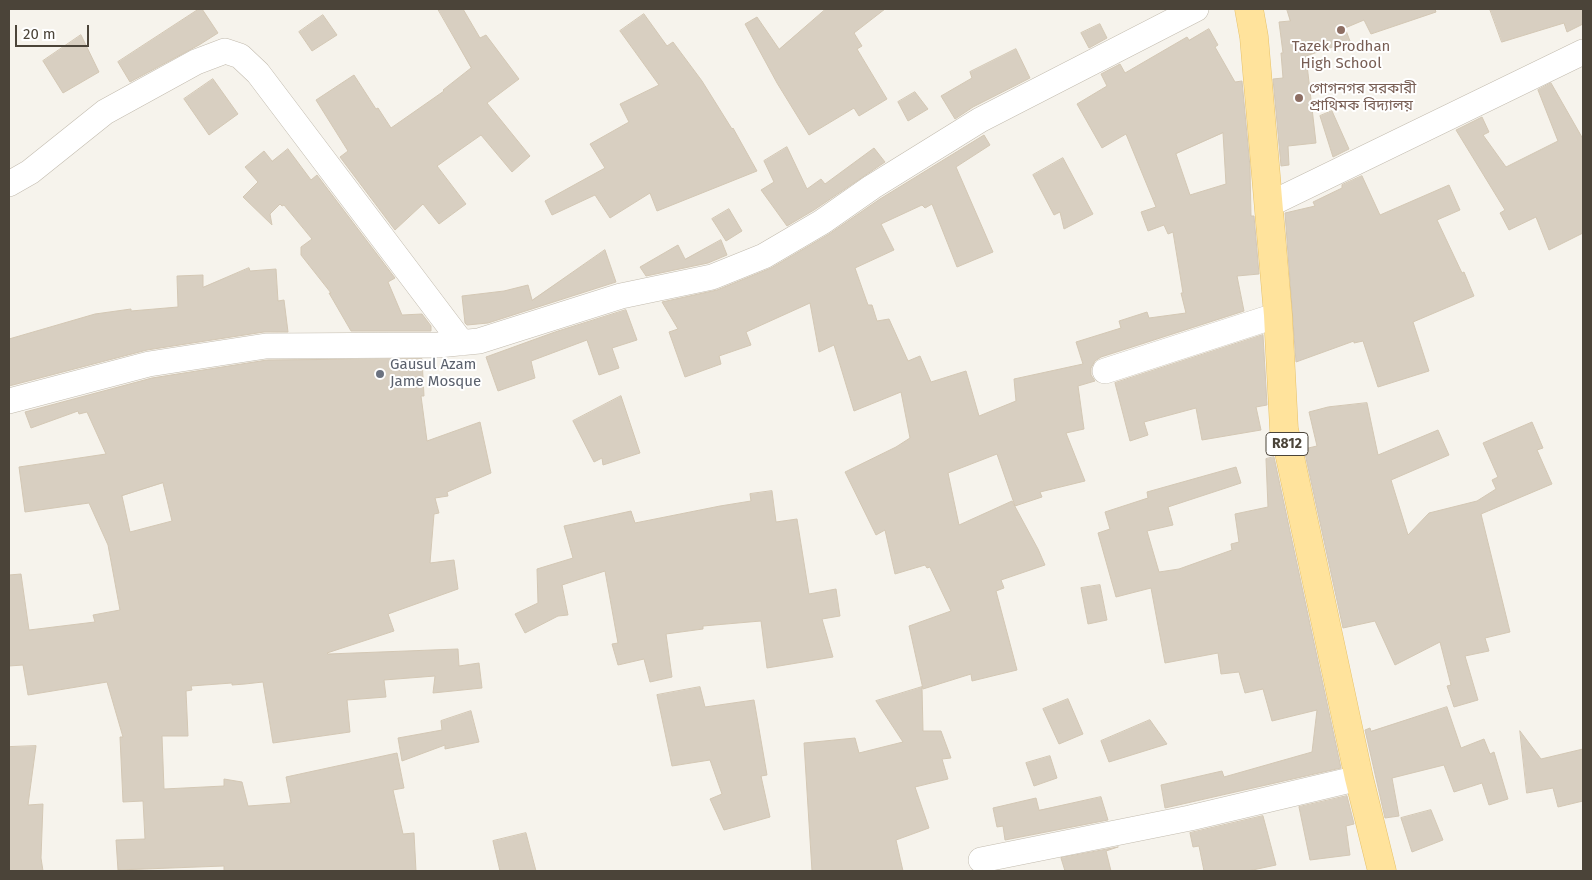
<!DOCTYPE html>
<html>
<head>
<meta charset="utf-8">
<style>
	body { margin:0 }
	#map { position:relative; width:1592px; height:880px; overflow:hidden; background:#f6f3ec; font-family:"Fira Sans",sans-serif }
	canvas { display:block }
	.frame { position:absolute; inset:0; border:10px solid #4b4439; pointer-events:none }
	.scale { position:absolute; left:15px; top:25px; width:74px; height:22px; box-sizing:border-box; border:2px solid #4b4439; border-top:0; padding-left:6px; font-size:15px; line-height:18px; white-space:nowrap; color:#4b4439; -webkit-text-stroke:4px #fff; paint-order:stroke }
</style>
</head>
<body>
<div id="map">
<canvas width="1592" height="880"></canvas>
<div class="frame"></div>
<div class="scale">20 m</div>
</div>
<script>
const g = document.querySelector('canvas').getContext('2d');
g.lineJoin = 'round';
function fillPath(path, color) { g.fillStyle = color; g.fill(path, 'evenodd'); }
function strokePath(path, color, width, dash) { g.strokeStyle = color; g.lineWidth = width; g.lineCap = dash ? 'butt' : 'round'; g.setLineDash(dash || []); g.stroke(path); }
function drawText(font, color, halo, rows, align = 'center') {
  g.font = font + ' "Fira Sans","Noto Sans Bengali",sans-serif'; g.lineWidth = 4; g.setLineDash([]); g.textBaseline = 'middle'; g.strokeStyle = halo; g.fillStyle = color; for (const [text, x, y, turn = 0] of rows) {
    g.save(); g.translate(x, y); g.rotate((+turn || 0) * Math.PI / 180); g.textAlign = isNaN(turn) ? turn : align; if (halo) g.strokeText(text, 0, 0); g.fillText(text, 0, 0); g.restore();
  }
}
const building = new Path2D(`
	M 199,9 L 202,9 L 218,33 L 199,45 L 130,82 L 118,62 Z
	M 438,9 L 463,9 L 480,38 L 486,35 L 519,79 L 487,103 L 530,156 L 512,172 L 481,135 L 437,166 L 466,204 L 439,224 L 423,204 L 395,230 L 340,157 L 348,151 L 316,100 L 354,75 L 376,109 L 378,108 L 391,128 L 444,91 L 443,90 L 471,68 Z
	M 826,9 L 885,9 L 854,33 L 862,46 L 857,49 L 887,99 L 859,116 L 854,108 L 809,135 L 777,83 L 745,24 L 757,17 L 779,49 Z
	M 1287,9 L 1435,9 L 1436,12 L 1371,34 L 1364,20 L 1345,28 L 1350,41 L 1306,56 L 1316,143 L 1288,146 L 1289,165 L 1281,166 L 1273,79 L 1283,78 L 1281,53 L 1283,53 L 1279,22 L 1290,21 Z
	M 1490,9 L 1583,9 L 1583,24 L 1567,32 L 1564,23 L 1502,42 Z
	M 644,14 L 667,46 L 673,42 L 702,81 L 732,129 L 733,128 L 757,171 L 657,211 L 650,193 L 610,218 L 595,195 L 552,215 L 545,201 L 605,168 L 590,144 L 629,122 L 620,104 L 659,85 L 620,31 Z
	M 323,15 L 337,35 L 312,51 L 299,32 Z
	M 1100,24 L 1107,38 L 1089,48 L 1081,33 Z
	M 1209,29 L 1218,45 L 1215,47 L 1235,82 L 1242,81 L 1250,167 L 1251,216 L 1254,216 L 1259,274 L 1237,276 L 1244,311 L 1101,357 L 1095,361 L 1091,368 L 1091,375 L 1095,381 L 1078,386 L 1084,429 L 1066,433 L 1085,481 L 1040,492 L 1042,497 L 1015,506 L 997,454 L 948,473 L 959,525 L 1012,501 L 1038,549 L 1045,565 L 1001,580 L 1004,588 L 996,591 L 1017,670 L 972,681 L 971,674 L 923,689 L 909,626 L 951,611 L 930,567 L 927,568 L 925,565 L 895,574 L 885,530 L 876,535 L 845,472 L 896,447 L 910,438 L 901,392 L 854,411 L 834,345 L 819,352 L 810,303 L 746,332 L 751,345 L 719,356 L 721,364 L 685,377 L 669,332 L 678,329 L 662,302 L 717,290 L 771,268 L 829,234 L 880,199 L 984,135 L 990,145 L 956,167 L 993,252 L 957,267 L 932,204 L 925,208 L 922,205 L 881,224 L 894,250 L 855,268 L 868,305 L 872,305 L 877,321 L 889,319 L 908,361 L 920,356 L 931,382 L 966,371 L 979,416 L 1016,401 L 1014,379 L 1083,364 L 1076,342 L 1121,328 L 1119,321 L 1147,312 L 1149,318 L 1186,313 L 1181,293 L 1183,293 L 1173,232 L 1168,234 L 1164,225 L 1148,231 L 1141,212 L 1156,207 L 1126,134 L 1102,148 L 1077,104 L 1107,86 L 1101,74 L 1120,64 L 1125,73 L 1187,37 L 1189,40 ZM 1223,133 L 1226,184 L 1190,195 L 1176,154 Z
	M 81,35 L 99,72 L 63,93 L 43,61 Z
	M 1016,49 L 1030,78 L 973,107 L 955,119 L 941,96 L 972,78 L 970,72 Z
	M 213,79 L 238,114 L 209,135 L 184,99 Z
	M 1551,83 L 1583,139 L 1583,233 L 1549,250 L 1536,217 L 1509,230 L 1500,213 L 1505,210 L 1456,130 L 1482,117 L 1489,132 L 1483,135 L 1506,167 L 1558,141 L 1538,90 Z
	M 915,92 L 928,109 L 908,121 L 898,102 Z
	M 1332,111 L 1349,149 L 1333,157 L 1320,116 Z
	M 787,147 L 807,189 L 821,179 L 825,184 L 874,148 L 885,162 L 814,210 L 787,226 L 761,190 L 774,182 L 764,161 Z
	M 288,149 L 311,180 L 317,175 L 395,278 L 388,282 L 402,315 L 422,314 L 431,326 L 431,331 L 351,331 L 329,293 L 331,293 L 301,255 L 301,247 L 312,239 L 284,205 L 282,206 L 280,204 L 270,214 L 272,225 L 243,197 L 258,182 L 245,167 L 264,151 L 272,161 Z
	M 1063,158 L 1093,214 L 1064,229 L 1060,212 L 1054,215 L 1033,175 Z
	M 1362,176 L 1380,215 L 1449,185 L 1460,210 L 1437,220 L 1462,273 L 1464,272 L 1474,296 L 1413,322 L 1429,371 L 1378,387 L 1363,341 L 1354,343 L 1354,341 L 1296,362 L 1285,213 L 1315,206 L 1313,202 L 1342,188 L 1342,185 Z
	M 729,209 L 742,231 L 726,241 L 712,219 Z
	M 721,240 L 727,255 L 708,263 L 646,276 L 640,267 L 678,245 L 685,259 Z
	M 605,250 L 616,282 L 488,323 L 467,325 L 465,323 L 462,296 L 504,291 L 528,285 L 532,300 Z
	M 249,268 L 250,271 L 276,269 L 278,301 L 284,300 L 288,332 L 264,332 L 147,350 L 9,386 L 9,339 L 95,314 L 131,309 L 131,311 L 178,307 L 177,276 L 203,275 L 203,287 Z
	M 626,310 L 637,340 L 612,348 L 619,368 L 599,375 L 587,340 L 531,361 L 535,378 L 498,391 L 486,357 L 555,332 Z
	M 1263,335 L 1267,405 L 1256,407 L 1261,430 L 1202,440 L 1196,408 L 1144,422 L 1148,435 L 1130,441 L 1115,383 Z
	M 422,359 L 424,396 L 421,396 L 427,441 L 480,422 L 491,473 L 447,492 L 448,496 L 435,498 L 439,513 L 434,514 L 430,563 L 454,560 L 458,589 L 388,614 L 394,631 L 327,653 L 328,654 L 458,649 L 459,666 L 479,663 L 482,688 L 433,693 L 435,676 L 384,680 L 386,697 L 347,700 L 350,732 L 273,743 L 263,682 L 245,684 L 232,685 L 232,683 L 191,686 L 192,690 L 186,691 L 188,736 L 162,736 L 164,789 L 224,786 L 224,779 L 242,782 L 248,806 L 291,803 L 286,777 L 397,753 L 404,788 L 393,790 L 403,834 L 414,833 L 416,871 L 224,871 L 224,866 L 118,870 L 116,840 L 145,839 L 143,801 L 123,802 L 120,737 L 123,737 L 107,682 L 28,695 L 23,665 L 9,666 L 9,575 L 21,574 L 29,630 L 95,622 L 93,615 L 120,610 L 108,545 L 89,503 L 25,512 L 19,467 L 106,454 L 87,412 L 79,414 L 78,411 L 31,428 L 25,412 L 152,378 L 267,360 ZM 163,483 L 172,521 L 130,532 L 122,496 Z
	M 621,396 L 640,453 L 603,465 L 602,458 L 594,462 L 573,421 Z
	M 1367,403 L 1378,455 L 1438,430 L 1449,455 L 1391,480 L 1408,535 L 1429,513 L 1477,501 L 1496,489 L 1492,480 L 1498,477 L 1483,443 L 1532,422 L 1543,448 L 1537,450 L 1552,484 L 1481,514 L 1510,632 L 1485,638 L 1489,651 L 1465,656 L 1478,700 L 1454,707 L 1447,686 L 1451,685 L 1440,642 L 1395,665 L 1375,621 L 1343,628 L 1304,449 L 1317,446 L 1309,412 L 1328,407 Z
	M 1274,457 L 1341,768 L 1165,808 L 1161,785 L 1222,771 L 1224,777 L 1312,752 L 1317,710 L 1272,721 L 1263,689 L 1245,693 L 1239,672 L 1221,674 L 1218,653 L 1165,663 L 1151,588 L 1116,597 L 1098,533 L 1110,529 L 1105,512 L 1148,498 L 1147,492 L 1236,467 L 1241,483 L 1168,507 L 1173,525 L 1147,531 L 1159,572 L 1179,569 L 1232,550 L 1231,544 L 1239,542 L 1235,514 L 1268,507 L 1266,459 Z
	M 772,491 L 776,522 L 797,519 L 809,594 L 836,589 L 840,616 L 822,619 L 833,657 L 767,668 L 761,621 L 703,626 L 703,629 L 666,634 L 672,677 L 650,682 L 644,659 L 618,665 L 612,644 L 618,643 L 605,571 L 562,585 L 568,615 L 558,616 L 525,633 L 515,614 L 538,603 L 537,569 L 573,558 L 564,526 L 631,511 L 635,523 L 720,506 L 751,501 L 750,494 Z
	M 1100,585 L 1107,620 L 1088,624 L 1081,588 Z
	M 700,687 L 705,707 L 754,700 L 767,775 L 761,776 L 770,817 L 724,830 L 710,799 L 722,794 L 710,760 L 672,766 L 657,695 Z
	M 922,687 L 923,731 L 941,731 L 951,758 L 942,759 L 948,779 L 915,787 L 929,828 L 896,840 L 903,871 L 812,871 L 804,743 L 855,738 L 859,753 L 903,742 L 876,701 Z
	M 1068,699 L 1083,734 L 1059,744 L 1043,709 Z
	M 1447,707 L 1461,748 L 1484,739 L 1490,754 L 1494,752 L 1508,799 L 1489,805 L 1482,783 L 1454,792 L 1444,765 L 1392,778 L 1399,816 L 1385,818 L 1365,730 L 1370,728 L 1371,731 Z
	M 471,711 L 479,742 L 445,749 L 445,745 L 402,761 L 398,738 L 442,730 L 441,721 Z
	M 1150,720 L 1167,744 L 1109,762 L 1101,741 Z
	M 1520,731 L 1541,759 L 1583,749 L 1583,801 L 1558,807 L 1553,788 L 1527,793 Z
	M 36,746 L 28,805 L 43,804 L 41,858 L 43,871 L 9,871 L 9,747 Z
	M 1050,756 L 1057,778 L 1034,786 L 1026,763 Z
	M 1347,796 L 1354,824 L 1346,826 L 1350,855 L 1310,860 L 1299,807 Z
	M 1101,797 L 1108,820 L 1005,840 L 1003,826 L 997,827 L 993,808 L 1036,798 L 1039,810 Z
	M 1431,810 L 1443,840 L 1412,852 L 1401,818 Z
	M 1263,816 L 1276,865 L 1248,871 L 1204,871 L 1199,846 L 1193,847 L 1190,833 Z
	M 526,833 L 536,871 L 500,871 L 493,841 Z
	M 1118,847 L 1106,851 L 1111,871 L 1065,871 L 1061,858 Z`);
const street = new Path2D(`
	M 9,184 L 30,172 L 105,112 L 196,62 L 225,51 L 240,56 L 258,73 L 462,343
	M 1268,205 L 1583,52
	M 1105,371 L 1278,315
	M 9,401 L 149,364 L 266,346 L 438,345 L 479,341 L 621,296 L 712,277 L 764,256 L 822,222 L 872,187 L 980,120 L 1196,9
	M 981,860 L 1190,818 L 1359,778`);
const primary = new Path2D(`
	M 1249,9 L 1254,37 L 1278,315 L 1284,429 L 1359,778 L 1382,871`);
const markers = [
	[1341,30,5,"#8d6e63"],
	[1299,98,5,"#8d6e63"],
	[380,374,5,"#6b7280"]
];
const shields = [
	[1287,444,42]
];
const shieldNames = [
	["R812",1287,444]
];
const educationNames = [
	["Tazek Prodhan",1341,47],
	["High School",1341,64],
	["গোগনগর সরকারী",1309,89,"left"],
	["প্রাথিমক বিদ্যালয়",1309,106,"left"]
];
const worshipNames = [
	["Gausul Azam",390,365],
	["Jame Mosque",390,382]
];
fillPath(building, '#d8cfc1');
strokePath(building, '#d3c7b4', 1);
strokePath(street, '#c2bbae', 26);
strokePath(primary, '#e6c16a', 29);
strokePath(street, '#fff', 25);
strokePath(primary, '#ffe39c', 28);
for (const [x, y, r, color] of markers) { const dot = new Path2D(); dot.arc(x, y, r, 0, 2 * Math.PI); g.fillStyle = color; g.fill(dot); strokePath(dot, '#fff', 2); }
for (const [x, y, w] of shields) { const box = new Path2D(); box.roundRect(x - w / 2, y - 11.5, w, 23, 4); g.fillStyle = '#fff'; g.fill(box); strokePath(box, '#4b4439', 1); }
drawText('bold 14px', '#4b4439', null, shieldNames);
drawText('15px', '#785e54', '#fff', educationNames);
drawText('15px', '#5b616d', '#fff', worshipNames, 'left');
</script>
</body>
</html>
